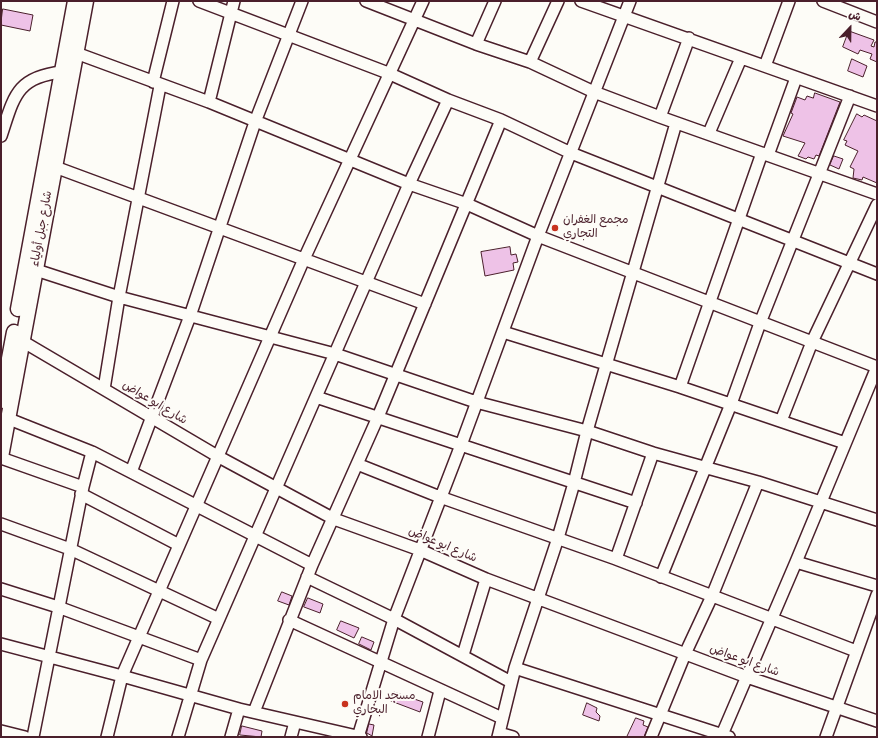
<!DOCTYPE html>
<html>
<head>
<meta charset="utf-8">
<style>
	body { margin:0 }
	#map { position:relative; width:878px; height:738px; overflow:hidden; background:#fdfcf7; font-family:Dekko,"Playpen Sans Arabic",sans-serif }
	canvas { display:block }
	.frame { position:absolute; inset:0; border:2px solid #4a1f2b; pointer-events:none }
	.north { position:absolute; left:830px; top:8px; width:40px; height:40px; -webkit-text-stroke:3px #fdfcf7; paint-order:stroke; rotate:22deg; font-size:11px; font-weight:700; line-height:16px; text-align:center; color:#4a1f2b }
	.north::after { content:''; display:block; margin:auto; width:14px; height:18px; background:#4a1f2b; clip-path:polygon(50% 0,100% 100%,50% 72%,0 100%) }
</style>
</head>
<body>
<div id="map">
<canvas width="878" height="738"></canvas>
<div class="frame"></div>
<div class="north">ش</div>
</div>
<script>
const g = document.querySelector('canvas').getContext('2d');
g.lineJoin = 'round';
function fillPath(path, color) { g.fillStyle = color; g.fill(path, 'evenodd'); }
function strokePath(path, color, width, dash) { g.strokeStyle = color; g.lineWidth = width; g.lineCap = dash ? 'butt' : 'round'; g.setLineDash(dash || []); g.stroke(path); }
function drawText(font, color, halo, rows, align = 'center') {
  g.font = font + ' Dekko,"Playpen Sans Arabic",sans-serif'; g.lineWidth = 4; g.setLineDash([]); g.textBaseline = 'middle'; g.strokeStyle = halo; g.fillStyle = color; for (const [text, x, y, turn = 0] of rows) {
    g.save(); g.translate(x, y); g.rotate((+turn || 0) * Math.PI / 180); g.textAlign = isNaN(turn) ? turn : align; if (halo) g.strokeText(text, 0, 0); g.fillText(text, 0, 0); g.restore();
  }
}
const building = new Path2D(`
	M 3,9 L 33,15 L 30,31 L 1,25 Z
	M 849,31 L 874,40 L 871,46 L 874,47 L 875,42 L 877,42 L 877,62 L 870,59 L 872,54 L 860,50 L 858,54 L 843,47 Z
	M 852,59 L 867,66 L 863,77 L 848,71 Z
	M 815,93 L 840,102 L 819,156 L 816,155 L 814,159 L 808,157 L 806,159 L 798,156 L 805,143 L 783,136 L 793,114 L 791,113 L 797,97 L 805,100 L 807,96 L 813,98 Z
	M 857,114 L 862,117 L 864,115 L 877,121 L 877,183 L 863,177 L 862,180 L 853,178 L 854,169 L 850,167 L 858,151 L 845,145 L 847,141 L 844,140 Z
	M 834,156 L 843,159 L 839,169 L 830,165 Z
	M 510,247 L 511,255 L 516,254 L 518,262 L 513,263 L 514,270 L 485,276 L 481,252 Z
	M 282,592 L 292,596 L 289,605 L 278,601 Z
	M 308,598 L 323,604 L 320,613 L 304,607 Z
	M 341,621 L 359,628 L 354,638 L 337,630 Z
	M 362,637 L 374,642 L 371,650 L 359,644 Z
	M 394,692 L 423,702 L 420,712 L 391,701 Z
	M 587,703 L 597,708 L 596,712 L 600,716 L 599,721 L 583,715 Z
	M 636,718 L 644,721 L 643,725 L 648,727 L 644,737 L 627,737 Z
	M 369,724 L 374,725 L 372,736 L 367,733 Z
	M 242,726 L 262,731 L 261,737 L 240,735 Z`);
const minor = new Path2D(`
	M 199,1 L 388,73 L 448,100 L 501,120 L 571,153 L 877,274
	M 366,1 L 476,44 L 530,62 L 594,92 L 660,117 L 877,194
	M 581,1 L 877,106
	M 823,1 L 877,22
	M 476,44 L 495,1
	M 76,53 L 209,102 L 409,184 L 467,204 L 538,236 L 877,367
	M 530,62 L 558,1
	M 765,66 L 789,1
	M 153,82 L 173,1
	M 209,102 L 234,1
	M 660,117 L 689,38
	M 709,133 L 741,58
	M 1,136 C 14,97 16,77 62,72
	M 768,155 L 796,78
	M 55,167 L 425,304
	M 36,270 L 119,297 L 335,354 L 476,402 L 587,431 L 653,453 L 758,482 L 877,520
	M 503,332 L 680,387 L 845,443
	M 22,341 L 219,457 L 334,519 L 420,550 L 486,579 L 747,677 L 877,721
	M 680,387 L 762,153
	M 104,389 L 119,297 L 160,86
	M 316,397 L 636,503
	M 9,419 L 92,452 L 312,565
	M 781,421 L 812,342 L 877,205
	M 1,458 L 83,487
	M 357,464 L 440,497 L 616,559 L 856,651
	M 131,472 L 190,316 L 255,122 L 302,1
	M 81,494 L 179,545
	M 1,524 L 70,549 L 219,619
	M 616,559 L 653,453
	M 796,562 L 877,586
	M 307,577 L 394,619 L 511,682
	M 661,577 L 731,404 L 760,323 L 850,96
	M 1,589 L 58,607 L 201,660
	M 289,620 L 502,718
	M 1,644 L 122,676 L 239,709 L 361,737
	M 463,655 L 486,579
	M 515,668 L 729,737
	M 254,712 L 312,565 L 378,417 L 501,120
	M 1,731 L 25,737
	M 499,733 L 513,737
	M 33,737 L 83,487 L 92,452
	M 107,737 L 122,676 L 304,259 L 423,1
	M 178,737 L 201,660 L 409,184 L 448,100
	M 231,737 L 239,709
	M 291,737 L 295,722
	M 358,737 L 394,619 L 461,445 L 538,236 L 630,1
	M 428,737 L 440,691
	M 498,737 L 515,668 L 558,538 L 574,483 L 587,431 L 676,123
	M 651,737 L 685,654 L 712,596 L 758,482
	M 721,737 L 796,562 L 877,367
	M 826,737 L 877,595`);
const major = new Path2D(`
	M 18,309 L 75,1
	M 1,401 L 14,332
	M 1,457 L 86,1`);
const markers = [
	[555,228,4,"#c8321e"],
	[345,704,4,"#c8321e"]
];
const poiNames = [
	["مجمع الغفران",563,221],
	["التجاري",563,235],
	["مسجد الامام",353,697],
	["البخاري",353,711]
];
const streetNames = [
	["شارع جبل أولياء",43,229,-80],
	["شارع ابو عواض",154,404,31],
	["شارع ابو عواض",442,546,23],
	["شارع ابو عواض",744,662,20]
];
fillPath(building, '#eec2e7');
strokePath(building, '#4a1f2b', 1);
strokePath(minor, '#4a1f2b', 14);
strokePath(major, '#4a1f2b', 17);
strokePath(minor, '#fdfcf7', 11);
strokePath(major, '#fdfcf7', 14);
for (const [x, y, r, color] of markers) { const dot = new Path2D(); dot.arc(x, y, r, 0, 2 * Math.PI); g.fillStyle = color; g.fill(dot); strokePath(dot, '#fdfcf7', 1.5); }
drawText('12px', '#4a1f2b', '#fdfcf7', poiNames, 'left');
drawText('12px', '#4a1f2b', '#fdfcf7', streetNames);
</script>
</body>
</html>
